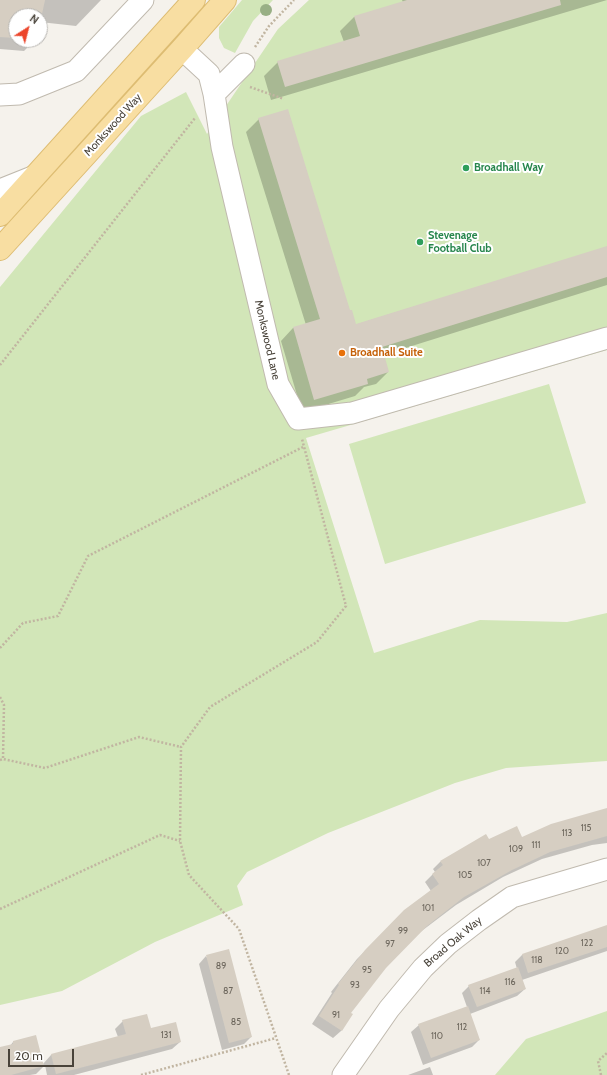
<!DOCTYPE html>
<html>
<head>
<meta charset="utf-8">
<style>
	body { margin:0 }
	#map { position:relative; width:607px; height:1075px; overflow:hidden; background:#f5f2ec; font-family:Cabin,sans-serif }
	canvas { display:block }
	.north { position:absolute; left:8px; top:8px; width:40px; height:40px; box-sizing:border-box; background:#fff; border:1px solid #b6b4b0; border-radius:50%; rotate:36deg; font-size:11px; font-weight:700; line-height:16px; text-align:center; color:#49433a }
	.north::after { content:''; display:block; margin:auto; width:14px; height:18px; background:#ec462c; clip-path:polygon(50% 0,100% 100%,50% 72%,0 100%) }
	.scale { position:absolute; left:8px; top:1049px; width:66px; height:18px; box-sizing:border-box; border:2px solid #49433a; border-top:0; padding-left:5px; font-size:12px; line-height:14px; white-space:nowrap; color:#49433a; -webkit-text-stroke:3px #fff; paint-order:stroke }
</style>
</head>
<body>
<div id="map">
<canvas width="607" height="1075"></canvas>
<div class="north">N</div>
<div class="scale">20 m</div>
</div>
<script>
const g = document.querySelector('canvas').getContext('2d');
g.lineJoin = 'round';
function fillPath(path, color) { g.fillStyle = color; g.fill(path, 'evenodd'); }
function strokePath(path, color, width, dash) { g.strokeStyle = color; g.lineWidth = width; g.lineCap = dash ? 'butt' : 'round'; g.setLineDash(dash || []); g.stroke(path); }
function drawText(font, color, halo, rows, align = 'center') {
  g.font = font + ' Cabin,sans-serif'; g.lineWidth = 4; g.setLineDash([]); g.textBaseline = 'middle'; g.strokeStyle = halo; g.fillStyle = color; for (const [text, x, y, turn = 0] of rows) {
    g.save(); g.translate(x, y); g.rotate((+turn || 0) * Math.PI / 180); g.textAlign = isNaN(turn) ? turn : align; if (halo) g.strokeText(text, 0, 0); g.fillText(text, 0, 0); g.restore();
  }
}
const green = new Path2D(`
	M 242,0 L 273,0 L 253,21 L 235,53 L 224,48 L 219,38 L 219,27 Z
	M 309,0 L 607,0 L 607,350 L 306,438 L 374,653 L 480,620 L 567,622 L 607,613 L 607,761 L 506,768 L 455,783 L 328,833 L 247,872 L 237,886 L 243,905 L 155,942 L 62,991 L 0,1005 L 0,287 L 141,116 L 186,92 L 207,134 L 278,29 Z
	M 549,384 L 586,503 L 385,564 L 349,444 Z
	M 607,1011 L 607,1075 L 495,1075 L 526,1039 Z`);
const shadow = new Path2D(`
	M 0,0 L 101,0 L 76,26 L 40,22 L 40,16 L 16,16 L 16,40 L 35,40 L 24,51 L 0,49 Z
	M 402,0 L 607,0 L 271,100 L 264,76 L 278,62 L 344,42 L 340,31 L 354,17 L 403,2 Z
	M 259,119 L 355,325 L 607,247 L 607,285 L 383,355 L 388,372 L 376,384 L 364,387 L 355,396 L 302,412 L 281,341 L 293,328 L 306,325 L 246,132 Z
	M 607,810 L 607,843 L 592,845 L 542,859 L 503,877 L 456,905 L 419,933 L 386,967 L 349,1013 L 351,1014 L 341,1031 L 333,1038 L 312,1024 L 332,993 L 331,992 L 357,959 L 405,911 L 431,891 L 425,882 L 435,872 L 433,869 L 440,862 L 486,836 L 489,840 L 521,838 Z
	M 607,926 L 607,951 L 522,980 L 525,989 L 517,996 L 470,1014 L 479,1040 L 472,1047 L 423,1065 L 411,1032 L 419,1025 L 467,1007 L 462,993 L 469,986 L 517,969 L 515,962 L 522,955 Z
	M 206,956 L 251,1037 L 244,1044 L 222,1050 L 199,964 Z
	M 123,1021 L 150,1029 L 180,1042 L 172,1049 L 74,1075 L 47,1075 L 45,1065 L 36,1074 L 30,1075 L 0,1075 L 0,1048 L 10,1046 L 13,1042 L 43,1064 L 51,1055 L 118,1037 L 115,1029 Z
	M 430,1067 L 433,1075 L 408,1075 Z`);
const building = new Path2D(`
	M 0,0 L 45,0 L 40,23 L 40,16 L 16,16 L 16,38 L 0,37 Z
	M 407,0 L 560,0 L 561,5 L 285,87 L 277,61 L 360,36 L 354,16 Z
	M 288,109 L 350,310 L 352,310 L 356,324 L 607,246 L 607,277 L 382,347 L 389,372 L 367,379 L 368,384 L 314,400 L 293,327 L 320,319 L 258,118 Z
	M 607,808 L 607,836 L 550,852 L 512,870 L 464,897 L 427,926 L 386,968 L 351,1013 L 353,1014 L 342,1031 L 319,1016 L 339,985 L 338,984 L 365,950 L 404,910 L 439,884 L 432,874 L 443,865 L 440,861 L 486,834 L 489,839 L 517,826 L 522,837 L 551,824 Z
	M 607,925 L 607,947 L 528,973 L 522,954 Z
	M 229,949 L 252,1037 L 229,1043 L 206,955 Z
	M 518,967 L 526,989 L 477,1007 L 468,985 Z
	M 468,1006 L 480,1040 L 431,1058 L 418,1024 Z
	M 147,1014 L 151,1028 L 176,1022 L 181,1042 L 56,1074 L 51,1054 L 126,1034 L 122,1020 Z
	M 36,1035 L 44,1066 L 11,1075 L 0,1075 L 0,1047 L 13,1044 L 13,1041 Z`);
const path = new Path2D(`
	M 255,47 L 269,26 L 294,0
	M 250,87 L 284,99
	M 0,365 L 195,118
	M 0,648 L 23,623 L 58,616 L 88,556 L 303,447
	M 0,697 L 4,705 L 3,759
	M 0,760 L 3,759 L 45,768 L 139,737 L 181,747
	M 0,909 L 160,835 L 180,841
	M 141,1075 L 276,1038
	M 289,1075 L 239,929 L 189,875 L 180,841 L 181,747 L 210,707 L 317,642 L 346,606 L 302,439
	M 601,1075 L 598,1061 L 607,1053`);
const minor = new Path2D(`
	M 182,49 L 209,74 L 214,94 L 222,147 L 278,384 L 298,419 L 352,413 L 607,338
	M 214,94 L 244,64
	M 0,95 L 19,94 L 76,71 L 143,0
	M 0,190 L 35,176
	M 343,1075 L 389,1009 L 423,968 L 448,944 L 479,920 L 512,897 L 607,869`);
const major = new Path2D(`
	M 0,215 L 194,0
	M 0,249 L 182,49 L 225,0`);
const trees = [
	[266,10]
];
const markers = [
	[466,168,4,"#2e9e5b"],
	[420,242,4,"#2e9e5b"],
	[342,353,4,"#e8710a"]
];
const numberNames = [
	["115",586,828],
	["113",567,833],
	["111",536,845],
	["109",516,849],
	["107",484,863],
	["105",465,875],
	["101",428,908],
	["99",403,931],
	["122",587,943],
	["97",390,944],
	["120",562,951],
	["118",537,960],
	["89",221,966],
	["95",367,970],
	["116",510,982],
	["93",355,985],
	["87",228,991],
	["114",485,991],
	["91",336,1015],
	["85",236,1022],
	["112",462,1027],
	["131",166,1035],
	["110",437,1036]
];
const streetNames = [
	["Monkswood Way",113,125,-48],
	["Monkswood Lane",267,340,77],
	["Broad Oak Way",453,942,-40]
];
const leisureNames = [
	["Broadhall Way",474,168],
	["Stevenage",428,236],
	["Football Club",428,249]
];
const foodNames = [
	["Broadhall Suite",350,353]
];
fillPath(green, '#d2e6b8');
fillPath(shadow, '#0003');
fillPath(building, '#d6cec2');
strokePath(minor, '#c0baaf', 23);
strokePath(major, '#ddbc72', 24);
strokePath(path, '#c1b5a1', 2.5, [2, 2]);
strokePath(minor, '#fff', 21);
strokePath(major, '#f8dea2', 22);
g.fillStyle = '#98af85';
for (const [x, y] of trees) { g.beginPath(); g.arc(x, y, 6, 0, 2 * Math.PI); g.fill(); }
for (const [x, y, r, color] of markers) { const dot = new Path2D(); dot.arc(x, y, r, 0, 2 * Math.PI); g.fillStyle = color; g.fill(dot); strokePath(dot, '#fff', 1.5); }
drawText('9px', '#6c665c', null, numberNames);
drawText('11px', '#49433a', '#fff', streetNames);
drawText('bold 11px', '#27864d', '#fff', leisureNames, 'left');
drawText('bold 11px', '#c56008', '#fff', foodNames, 'left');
</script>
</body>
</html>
